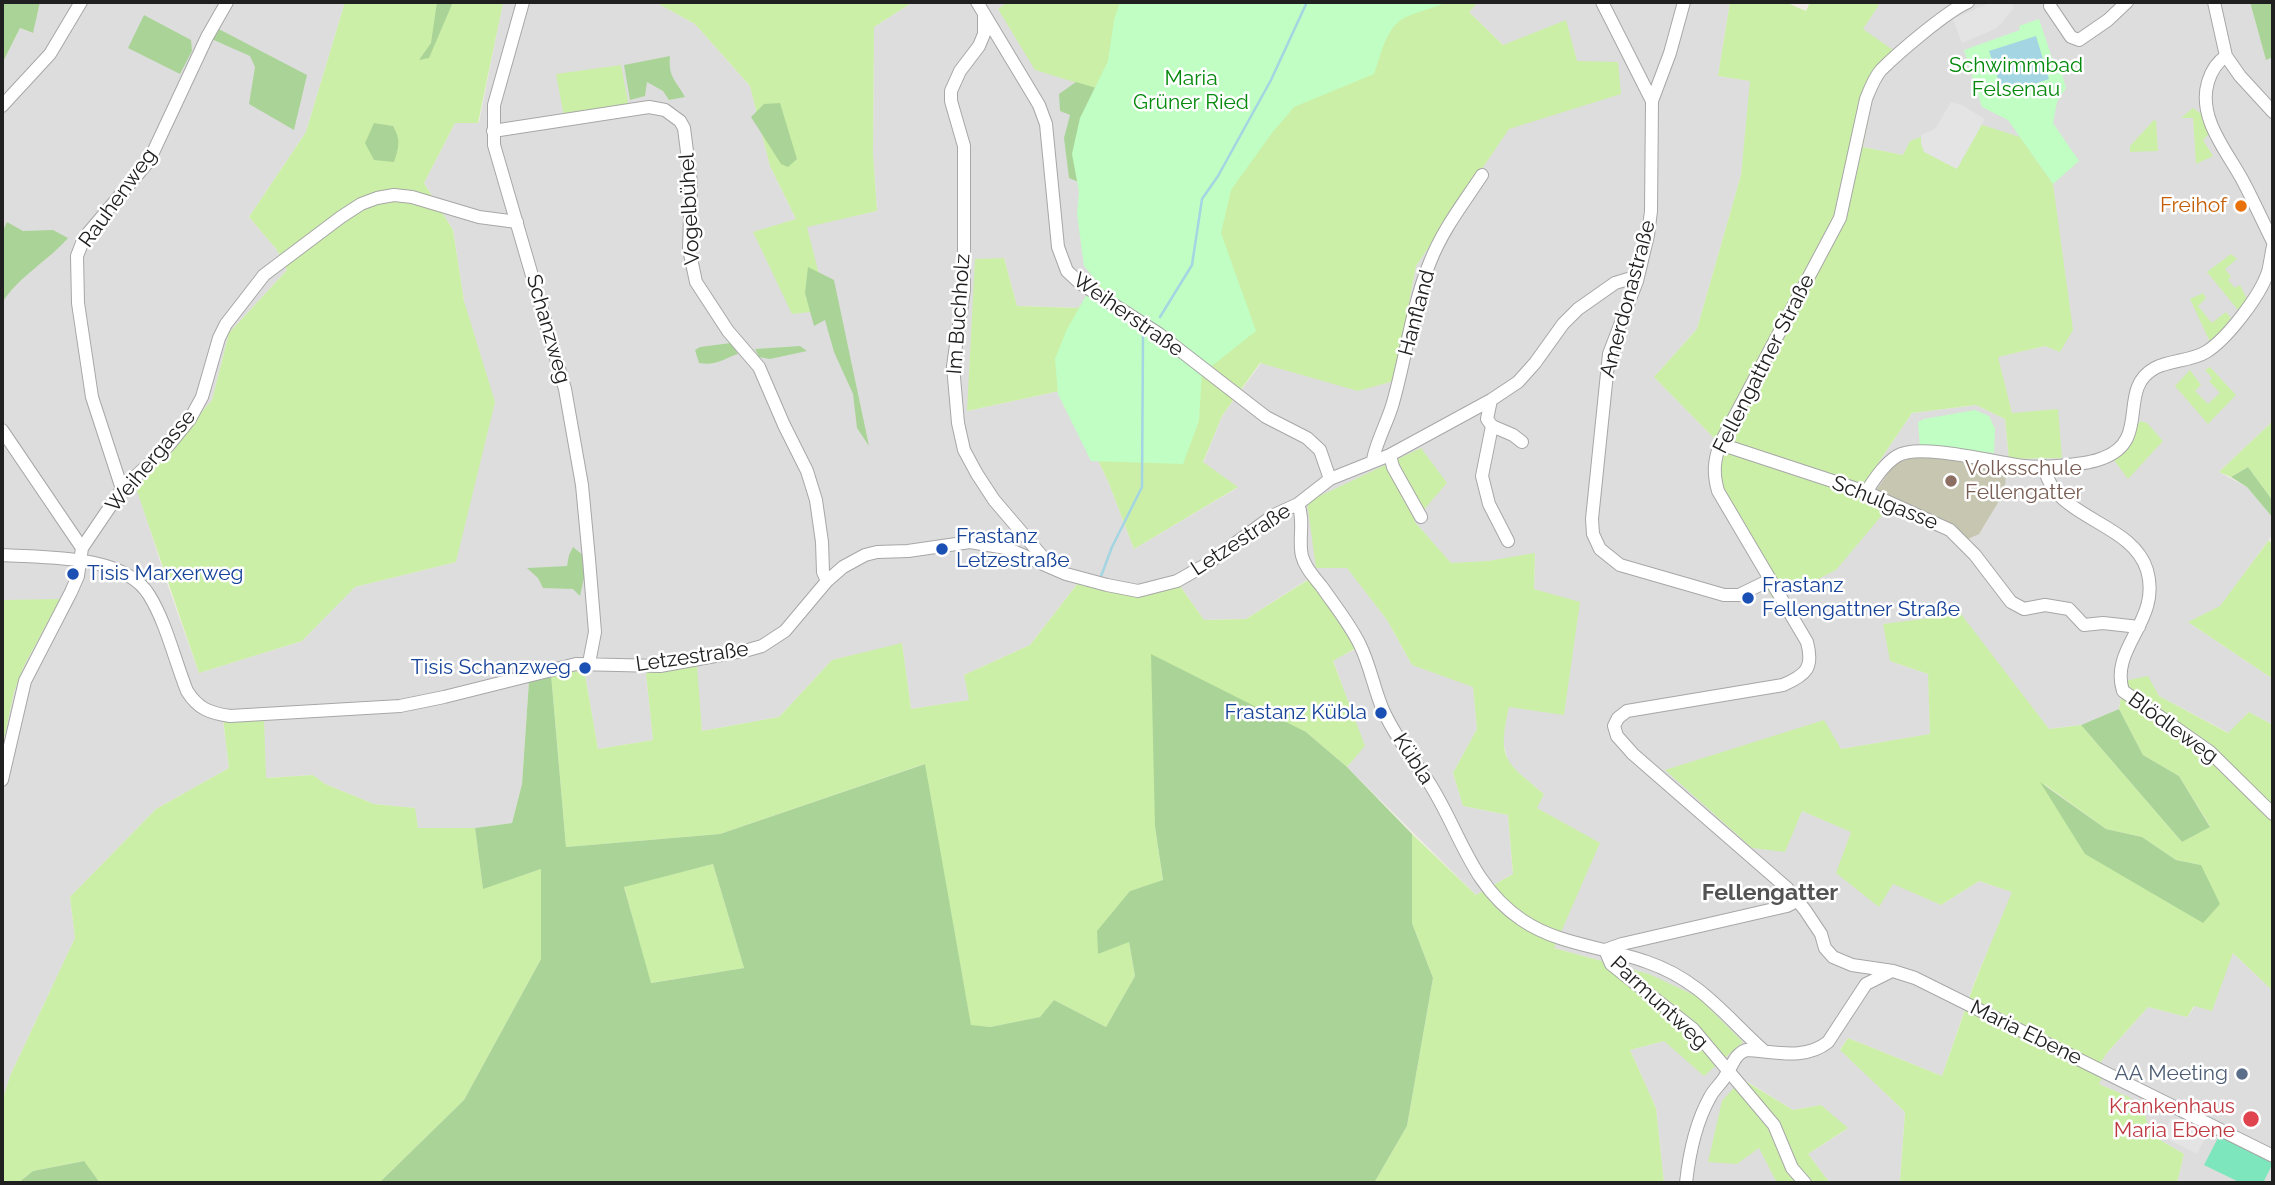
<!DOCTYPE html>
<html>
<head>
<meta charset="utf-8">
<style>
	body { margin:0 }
	#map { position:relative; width:2275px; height:1185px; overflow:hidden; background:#f1ede5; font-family:Raleway,sans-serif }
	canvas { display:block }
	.frame { position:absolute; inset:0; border:4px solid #202020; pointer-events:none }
</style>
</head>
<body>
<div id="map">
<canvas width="2275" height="1185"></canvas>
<div class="frame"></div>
</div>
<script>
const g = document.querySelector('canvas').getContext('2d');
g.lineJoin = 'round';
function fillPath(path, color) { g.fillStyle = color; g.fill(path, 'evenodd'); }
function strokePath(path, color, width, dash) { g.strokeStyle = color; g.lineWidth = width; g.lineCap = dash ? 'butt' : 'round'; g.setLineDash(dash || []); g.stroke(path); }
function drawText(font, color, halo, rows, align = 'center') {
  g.font = font + ' Raleway,sans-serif'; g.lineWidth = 5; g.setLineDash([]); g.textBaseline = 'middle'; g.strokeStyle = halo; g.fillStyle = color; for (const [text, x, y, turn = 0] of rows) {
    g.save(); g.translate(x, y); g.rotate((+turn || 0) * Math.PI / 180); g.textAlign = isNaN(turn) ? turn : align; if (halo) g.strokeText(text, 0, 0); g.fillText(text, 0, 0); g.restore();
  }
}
const residential = new Path2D(`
	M 40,2 L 345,2 L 306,132 L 249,217 L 277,250 L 287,270 L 229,333 L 212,400 L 137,488 L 167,583 L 199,673 L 302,641 L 355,587 L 456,562 L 464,301 L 453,230 L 424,183 L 455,123 L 479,122 L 503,2 L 655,2 L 695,24 L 750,86 L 770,166 L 796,219 L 754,232 L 807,226 L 877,211 L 873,153 L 874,27 L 913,2 L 1008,2 L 998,9 L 1087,86 L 1106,277 L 1079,308 L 1017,306 L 1004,258 L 967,411 L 1064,390 L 1108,481 L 1134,549 L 1237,488 L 1203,463 L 1222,416 L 1261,363 L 1358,390 L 1394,381 L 1416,266 L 1509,128 L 1547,116 L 1577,61 L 1503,45 L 1469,12 L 1478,2 L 1730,2 L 1718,76 L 1751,81 L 1741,175 L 1697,329 L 1654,377 L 1717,441 L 1711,460 L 1887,508 L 1859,497 L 1864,484 L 1912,413 L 1976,405 L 2005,419 L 2009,459 L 2062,458 L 2012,413 L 1997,357 L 2045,346 L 1936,131 L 1903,155 L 1863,147 L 1874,92 L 1862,29 L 1878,6 L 1871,2 L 2250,2 L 2266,59 L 2273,57 L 2273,421 L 2219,472 L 2247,487 L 2273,518 L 2273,534 L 2220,607 L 2188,622 L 2273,679 L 2273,725 L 2249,712 L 2229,733 L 2159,696 L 2124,681 L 2119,709 L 2081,725 L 2049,729 L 2011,682 L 1890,661 L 1928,674 L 1931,734 L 1841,749 L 1802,811 L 1852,832 L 1879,906 L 1893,883 L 1941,905 L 1979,881 L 2013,892 L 1974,983 L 1942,1076 L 1848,1038 L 1840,1049 L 1905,1112 L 1900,1181 L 1902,1183 L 1830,1183 L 1808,1154 L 1847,1129 L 1821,1105 L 1793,1110 L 1743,1079 L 1760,1147 L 1777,1183 L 1664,1183 L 1656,1108 L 1630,1050 L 1664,1041 L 1649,974 L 1554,948 L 1536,808 L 1544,794 L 1509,765 L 1502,738 L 1534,589 L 1535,554 L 1488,561 L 1451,564 L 1414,521 L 1347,567 L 1387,620 L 1412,665 L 1473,686 L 1477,729 L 1453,773 L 1463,806 L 1508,815 L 1513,874 L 1476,895 L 1347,767 L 1364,746 L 1333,660 L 1356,649 L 1310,578 L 1246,619 L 1204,620 L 1180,586 L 1143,596 L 1078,583 L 1030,645 L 964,675 L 970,700 L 911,709 L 902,644 L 832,660 L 779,717 L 702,731 L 696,666 L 646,673 L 653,740 L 598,749 L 584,669 L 529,681 L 522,784 L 512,823 L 475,828 L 417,828 L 414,808 L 374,804 L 325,784 L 312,775 L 265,778 L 223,720 L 229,768 L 156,809 L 70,897 L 75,938 L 10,1076 L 2,1102 L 2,750 L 14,692 L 24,666 L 60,600 L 2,600 L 2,64 L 20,28 L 32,33 Z
	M 2233,953 L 2273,991 L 2273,1183 L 2177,1183 L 2184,1154 L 2150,1134 L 2127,1105 L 2130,1098 L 2099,1084 L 2094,1071 L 2107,1053 L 2148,1007 L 2187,1017 Z`);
const construction = new Path2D(`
	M 1905,457 L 1937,457 L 2006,468 L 2005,491 L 1979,534 L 1968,539 L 1875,492 L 1893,466 Z`);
const grass = new Path2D(`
	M 345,2 L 518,2 L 503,3 L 478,123 L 455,123 L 424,183 L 453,230 L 464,301 L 495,402 L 456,562 L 355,587 L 302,641 L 199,673 L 136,488 L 212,400 L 229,333 L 287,270 L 277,250 L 249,217 L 306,132 Z
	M 655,2 L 913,2 L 874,27 L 873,153 L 877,211 L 807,227 L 828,310 L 792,314 L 753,232 L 796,219 L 770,166 L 750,86 L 695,24 Z
	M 1008,2 L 1478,2 L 1469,12 L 1503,45 L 1566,20 L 1577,61 L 1618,62 L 1621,94 L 1509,129 L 1416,266 L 1394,381 L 1358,391 L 1260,363 L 1222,416 L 1203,462 L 1238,487 L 1134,549 L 1108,481 L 1064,390 L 967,411 L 975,259 L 1004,258 L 1017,306 L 1078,308 L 1106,277 L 1087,86 L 1035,70 L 998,9 Z
	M 1730,2 L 1785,2 L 1806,11 L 1810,2 L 1871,2 L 1879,5 L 1863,29 L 1903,57 L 1880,81 L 1874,92 L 1863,147 L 1903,155 L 1910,141 L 1936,131 L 1945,113 L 2020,137 L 2053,184 L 2073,330 L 2060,352 L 2045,346 L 1998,357 L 2012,413 L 2058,409 L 2062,458 L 2009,459 L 2005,419 L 1976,405 L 1912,413 L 1864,484 L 1859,497 L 1888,508 L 1836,570 L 1774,601 L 1720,503 L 1717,441 L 1654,377 L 1697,329 L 1741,175 L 1750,81 L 1718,76 Z
	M 621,65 L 629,107 L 564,117 L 556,74 Z
	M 2193,108 L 2203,115 L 2209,134 L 2203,140 L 2213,156 L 2196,164 L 2193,118 L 2181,118 Z
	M 2154,120 L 2156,121 L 2158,151 L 2130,152 L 2130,146 Z
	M 2231,254 L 2237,259 L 2225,269 L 2231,277 L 2228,280 L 2235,288 L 2240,285 L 2247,299 L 2238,310 L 2207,272 Z
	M 2203,293 L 2206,298 L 2198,306 L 2212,323 L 2226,312 L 2231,318 L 2211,344 L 2190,299 Z
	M 2210,367 L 2236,395 L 2208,424 L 2175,386 L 2190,370 L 2201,385 L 2195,391 L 2208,404 L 2220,393 L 2209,381 L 2212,378 L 2205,370 Z
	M 2140,421 L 2147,423 L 2163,441 L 2128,479 L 2114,460 L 2124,450 Z
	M 2273,421 L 2273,501 L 2248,467 L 2231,477 L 2219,472 Z
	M 1421,448 L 1447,483 L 1414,521 L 1451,563 L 1488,561 L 1535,553 L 1534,589 L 1580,602 L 1564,715 L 1509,707 C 1497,760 1505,761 1544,794 L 1537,808 L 1600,843 L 1554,948 L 1649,974 L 1698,997 L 1743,1042 L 1704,1076 L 1664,1041 L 1630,1050 L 1656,1108 L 1664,1183 L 1374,1183 L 1407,1126 L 1433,978 L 1412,923 L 1412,834 L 1476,895 L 1513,874 L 1508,815 L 1463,806 L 1453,773 L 1477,729 L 1473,687 L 1412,665 L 1387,620 L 1347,568 L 1316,568 L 1307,502 Z
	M 2269,540 L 2273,546 L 2273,679 L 2188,622 L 2220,606 Z
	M 1311,578 L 1356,648 L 1333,661 L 1365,746 L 1347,767 L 1306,732 L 1155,827 L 1163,881 L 1130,891 L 1129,942 L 1135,976 L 1106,1027 L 1054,1000 L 1041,1017 L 990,1027 L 971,1026 L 924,764 L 720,834 L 566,847 L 551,674 L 584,669 L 598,749 L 653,740 L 646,673 L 697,666 L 702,731 L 779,717 L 832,660 L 902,643 L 911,709 L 969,700 L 964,675 L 1030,645 L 1078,583 L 1143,596 L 1180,586 L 1204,620 L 1246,619 Z
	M 60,599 L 24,666 L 14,692 L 2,750 L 2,600 Z
	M 1961,614 L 2049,729 L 2081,725 L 2182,842 L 2210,826 L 2179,776 L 2143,755 L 2119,709 L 2124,681 L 2148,676 L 2159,696 L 2228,733 L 2249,712 L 2273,725 L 2273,991 L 2233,953 L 2212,1011 L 2194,1006 L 2187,1017 L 2148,1007 L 2107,1053 L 2095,1071 L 2102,1077 L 2099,1084 L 2131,1098 L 2128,1105 L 2145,1114 L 2150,1134 L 2184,1154 L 2177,1183 L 1902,1183 L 1900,1181 L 1905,1112 L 1840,1050 L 1848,1038 L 1942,1076 L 1974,984 L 2012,892 L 1979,881 L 1941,905 L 1893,884 L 1879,907 L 1836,873 L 1851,832 L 1802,811 L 1785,852 L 1752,848 L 1665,770 L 1824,720 L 1841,749 L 1930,734 L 1928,674 L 1890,661 L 1883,624 ZM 2043,783 L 2106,829 L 2142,837 L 2176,860 L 2201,865 L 2203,923 L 2155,893 Z
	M 264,718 L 266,778 L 313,775 L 325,784 L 374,804 L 415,808 L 418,828 L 475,828 L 483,888 L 541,869 L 541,959 L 464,1100 L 379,1183 L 100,1183 L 83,1161 L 33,1171 L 18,1183 L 2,1183 L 2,1102 L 10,1076 L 75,938 L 70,897 L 156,809 L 229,768 L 223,719 Z
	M 713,864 L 744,968 L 650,983 L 624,886 Z
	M 1742,1079 L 1793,1110 L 1821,1105 L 1848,1128 L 1808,1154 L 1830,1183 L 1777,1183 L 1759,1148 L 1737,1164 L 1708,1162 L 1722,1101 Z`);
const forest = new Path2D(`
	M 2,2 L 40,2 L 33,33 L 20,28 L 2,64 Z
	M 437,2 L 453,2 L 429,58 L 419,60 L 431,43 Z
	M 2250,2 L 2273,2 L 2273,57 L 2266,60 Z
	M 144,15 L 191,40 L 192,51 L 180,74 L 128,48 Z
	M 213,26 L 307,75 L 294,130 L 249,104 L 255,67 L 250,56 L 207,37 Z
	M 670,56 C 668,78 676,80 685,97 L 669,100 L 663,91 L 647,82 L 645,96 L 630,100 L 624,65 Z
	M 1076,82 L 1103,90 L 1081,183 L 1069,178 L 1064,138 L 1070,115 L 1060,111 L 1059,94 Z
	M 780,103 L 797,159 L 788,167 L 781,164 L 751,117 L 764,104 Z
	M 374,123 L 393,126 C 401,139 399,148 394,162 L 374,160 L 365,143 Z
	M 7,222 L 23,231 L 53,230 L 68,238 C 48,261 18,277 2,303 L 2,232 Z
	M 808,267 L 834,280 L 869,446 L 857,428 L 853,394 L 834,352 L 825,320 L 814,326 L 805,293 Z
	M 731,343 L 738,354 C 723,359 716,366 699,363 L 695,350 L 700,347 Z
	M 800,346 L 807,351 L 770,359 L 759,357 L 755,349 Z
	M 2248,467 L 2273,501 L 2273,518 L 2247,487 L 2231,477 Z
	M 573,547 L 584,556 L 585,573 L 580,596 L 573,589 L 543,588 L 538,578 L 527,568 L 567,566 L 569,555 Z
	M 1151,654 L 1306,732 L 1347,767 L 1412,834 L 1412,923 L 1433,978 L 1407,1126 L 1374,1183 L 379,1183 L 464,1100 L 541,959 L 541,869 L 483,889 L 475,828 L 512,823 L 522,784 L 529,681 L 551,674 L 566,847 L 720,834 L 925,764 L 971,1025 L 990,1027 L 1040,1017 L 1054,1000 L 1106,1027 L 1135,976 L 1129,942 L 1098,954 L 1097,931 L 1130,891 L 1163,880 L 1155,827 ZM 713,864 L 744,968 L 651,983 L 624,887 Z
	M 2119,709 L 2143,755 L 2179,776 L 2210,827 L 2182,842 L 2081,725 Z
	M 2040,782 L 2106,829 L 2142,837 L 2176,860 L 2201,865 L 2220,904 L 2203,923 L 2085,854 Z
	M 84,1161 L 100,1183 L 18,1183 L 33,1171 Z`);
const park = new Path2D(`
	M 1120,2 L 1448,2 C 1434,8 1419,11 1406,17 C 1386,26 1381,55 1374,74 L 1294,107 L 1272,133 L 1231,190 L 1221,233 L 1256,331 L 1208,369 L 1202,371 L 1199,421 L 1183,464 L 1091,461 L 1058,394 L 1055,359 L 1067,329 L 1087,294 L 1102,287 L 1084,266 L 1077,214 L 1079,192 L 1072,154 L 1080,118 L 1108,61 L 1114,20 Z
	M 2039,19 L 2053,61 L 2058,60 L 2066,88 L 2057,102 L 2053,123 L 2079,161 L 2053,184 L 2008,120 L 1982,107 L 1964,50 L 2020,30 L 2019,26 Z
	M 1975,410 L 1989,416 L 1995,429 L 1994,453 L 1945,448 L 1920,447 L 1918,422 L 1924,419 Z`);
const pitch = new Path2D(`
	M 2219,1136 L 2273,1163 L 2263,1183 L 2241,1183 L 2204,1165 Z`);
const parking = new Path2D(`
	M 1992,2 L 2011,2 L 2014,8 L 1997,28 L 1962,43 L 1953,19 Z
	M 1951,102 L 1962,105 L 1985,119 L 1957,169 L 1924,152 L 1921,144 L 1921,135 L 1935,129 Z
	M 2171,1118 L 2206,1136 L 2197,1154 L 2162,1136 Z`);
const water = new Path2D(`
	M 2036,36 L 2049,79 L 2003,94 L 1989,51 Z`);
const stream = new Path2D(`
	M 1160,317 L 1192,265 L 1202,199 L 1218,176 L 1271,80 L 1307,2
	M 1100,579 L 1112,547 L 1142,487 L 1143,335`);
const minor = new Path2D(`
	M 523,2 L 494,105 L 494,145 L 565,389 L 582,485 L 589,559 L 595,632 L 589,663
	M 977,2 L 1039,105 L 1046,124 L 1058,247 L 1067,271 L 1080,283 L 1159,334 L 1266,417 L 1307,438 L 1320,450 L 1330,479
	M 1602,2 L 1652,101 L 1651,211 L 1648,235 L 1637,281 L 1609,354 L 1592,519 L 1593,534 L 1600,549 L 1620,565 L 1724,595 L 1739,595 L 1770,580
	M 1968,2 C 1947,11 1898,53 1881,70 C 1874,78 1870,89 1866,99 L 1840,218 L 1720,444 C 1714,461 1713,473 1718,491 L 1807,642 C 1814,668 1806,675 1783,685 L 1627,711 L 1618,718 L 1614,726 L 1617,736 L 1633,754 L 1787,888 L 1805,910 L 1821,934 L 1825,948 L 1833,957 L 1852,965 L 1893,971 L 1915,978 L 2273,1156
	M 2214,2 L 2226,56 L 2240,76 L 2273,112
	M 2050,6 L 2071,37 L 2079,40 L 2108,20 L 2127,2
	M 984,16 L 984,34 L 979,46 L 960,71 L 951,91 L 951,101 L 964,146 L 964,290 L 953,366 L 958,423 L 964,450 L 977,474 L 994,500 L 1047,562
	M 2226,56 C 2217,62 2211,72 2208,82 C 2197,119 2228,152 2244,183 C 2254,202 2263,222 2273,242
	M 1652,101 L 1670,53 L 1684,2
	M 2,106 L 50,54 L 81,2
	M 493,131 L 649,107 L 665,110 L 680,121 L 684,128 L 691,183 L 689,249 L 696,282 L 728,331 L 759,367 L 784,425 L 807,471 L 816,500 L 822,542 L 823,572 L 827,581
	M 1491,400 L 1487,419 L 1492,426 L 1482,476 L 1489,504 L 1508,541
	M 1492,426 L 1513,435 L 1522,442
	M 2,430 L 82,548
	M 1720,444 L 1866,492 L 1950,530 L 1975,555 L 2011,602 L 2024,609 L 2045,605 L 2069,609 L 2084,625 L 2103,623 L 2139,627
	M 1390,455 L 1393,467 L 1421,517
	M 1373,461 C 1373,450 1388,420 1392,406 C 1406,359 1411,308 1430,262 C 1443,229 1463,204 1482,175
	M 2044,466 C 2053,519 2132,521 2147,570 C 2162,621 2109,647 2123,691 L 2210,752 L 2273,814
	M 122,489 L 92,397 L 78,303 L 77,256 L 84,238 L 149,161 L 207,37 L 227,2
	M 1866,492 C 1874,480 1884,464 1897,456 C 1919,442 1997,463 2024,466 C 2042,468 2087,465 2103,458 C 2152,440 2116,389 2155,368 C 2171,360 2191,361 2206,352 C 2227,339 2260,296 2268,272 C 2270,264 2271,255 2273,246
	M 1298,504 C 1305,521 1298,539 1302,556 C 1305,568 1315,578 1322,587 C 1335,606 1350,624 1360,645 C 1370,665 1374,689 1383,710 C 1395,736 1412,758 1428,781 C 1460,830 1470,885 1522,920 C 1559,945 1605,947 1647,962 C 1700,980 1724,1015 1764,1051
	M 2,555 C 44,558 124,554 149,595 C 166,622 175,661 187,691 C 198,709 210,713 230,716 L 400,706 L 444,697 L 576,664 L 660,666 L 748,650 L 762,646 L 785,631 L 827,581 L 843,567 L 865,555 L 877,552 L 908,551 L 970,542 L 1006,548 L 1066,574 L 1107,585 L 1138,591 L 1177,581 L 1207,564 L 1274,515 L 1298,504 L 1330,479 L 1390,455 L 1491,400 L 1518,382 L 1535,363 L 1563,324 L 1578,309 L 1615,283 L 1628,279 L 1637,281
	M 2,780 L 25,681 L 71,592 L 78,576 L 82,548 L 122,489 L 168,446 L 190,419 L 202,397 L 219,338 L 226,324 L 264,275 L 341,217 L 361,204 L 377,198 L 394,195 L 412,197 L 479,217 L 517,222
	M 1605,950 L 1611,964 L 1693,1029 L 1774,1125 L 1792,1168 L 1805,1183
	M 1605,950 L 1622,944 L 1787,906 L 1798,900
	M 1686,1183 C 1689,1155 1696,1122 1710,1097 C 1714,1089 1722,1083 1726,1075 C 1733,1065 1734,1055 1746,1050 C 1774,1051 1804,1061 1828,1042 L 1866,984 L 1892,971`);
const markers = [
	[2241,206,7,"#e8710a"],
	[1951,481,7,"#8d6e63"],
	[942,549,7,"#1a4fb4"],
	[73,574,7,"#1a4fb4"],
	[1748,598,7,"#1a4fb4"],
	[585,668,7,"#1a4fb4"],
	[1381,713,7,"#1a4fb4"],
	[2242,1074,7,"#5c6f8a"],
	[2251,1119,9,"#e0444e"]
];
const parkNames = [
	["Schwimmbad",2016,66],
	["Felsenau",2016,90],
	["Maria",1191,79],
	["Grüner Ried",1191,103]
];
const streetNames = [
	["Rauhenweg",118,198,-54],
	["Vogelbühel",690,209,-93],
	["Amerdonastraße",1628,299,-75],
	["Hanfland",1417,313,-75],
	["Im Buchholz",959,314,-86],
	["Weiherstraße",1128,315,35],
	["Schanzweg",548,329,74],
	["Fellengattner Straße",1764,364,-63],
	["Weihergasse",151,461,-50],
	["Schulgasse",1885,503,22],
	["Letzestraße",1241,540,-33],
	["Letzestraße",692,657,-8],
	["Blödleweg",2173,728,36],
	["Kübla",1413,759,57],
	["Parmuntweg",1659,1003,43],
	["Maria Ebene",2026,1033,26]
];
const foodNames = [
	["Freihof",2227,206]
];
const educationNames = [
	["Volksschule",1965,469],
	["Fellengatter",1965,493]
];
const transitNames = [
	["Frastanz",956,537],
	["Letzestraße",956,561],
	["Tisis Marxerweg",87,574],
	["Frastanz",1762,586],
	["Fellengattner Straße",1762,610],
	["Tisis Schanzweg",571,668,"right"],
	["Frastanz Kübla",1367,713,"right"]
];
const serviceNames = [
	["AA Meeting",2228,1074]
];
const healthNames = [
	["Krankenhaus",2235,1107],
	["Maria Ebene",2235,1131]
];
const neighbourhoodNames = [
	["Fellengatter",1770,893]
];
fillPath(residential, '#dedddd');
fillPath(construction, '#c7c6b0');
fillPath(grass, '#ccefa8');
fillPath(forest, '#aad497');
fillPath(park, '#c0fec3');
fillPath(pitch, '#7de6bc');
fillPath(parking, '#e4e4e4');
fillPath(water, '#a3d5e2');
strokePath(stream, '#a3d5e2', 2.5);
strokePath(minor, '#a7a7a7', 14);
strokePath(minor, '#fff', 12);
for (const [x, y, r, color] of markers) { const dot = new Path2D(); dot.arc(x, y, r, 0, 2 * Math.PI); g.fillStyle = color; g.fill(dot); strokePath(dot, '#fff', 2.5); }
drawText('21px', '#03890b', '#fff', parkNames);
drawText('21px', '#202020', '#fff', streetNames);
drawText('21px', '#c56008', '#fff', foodNames, 'right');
drawText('21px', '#785e54', '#fff', educationNames, 'left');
drawText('21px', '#164399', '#fff', transitNames, 'left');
drawText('21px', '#4e5e75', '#fff', serviceNames, 'right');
drawText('21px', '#be3a42', '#fff', healthNames, 'right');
drawText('bold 23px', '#535353', '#fff', neighbourhoodNames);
</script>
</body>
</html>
